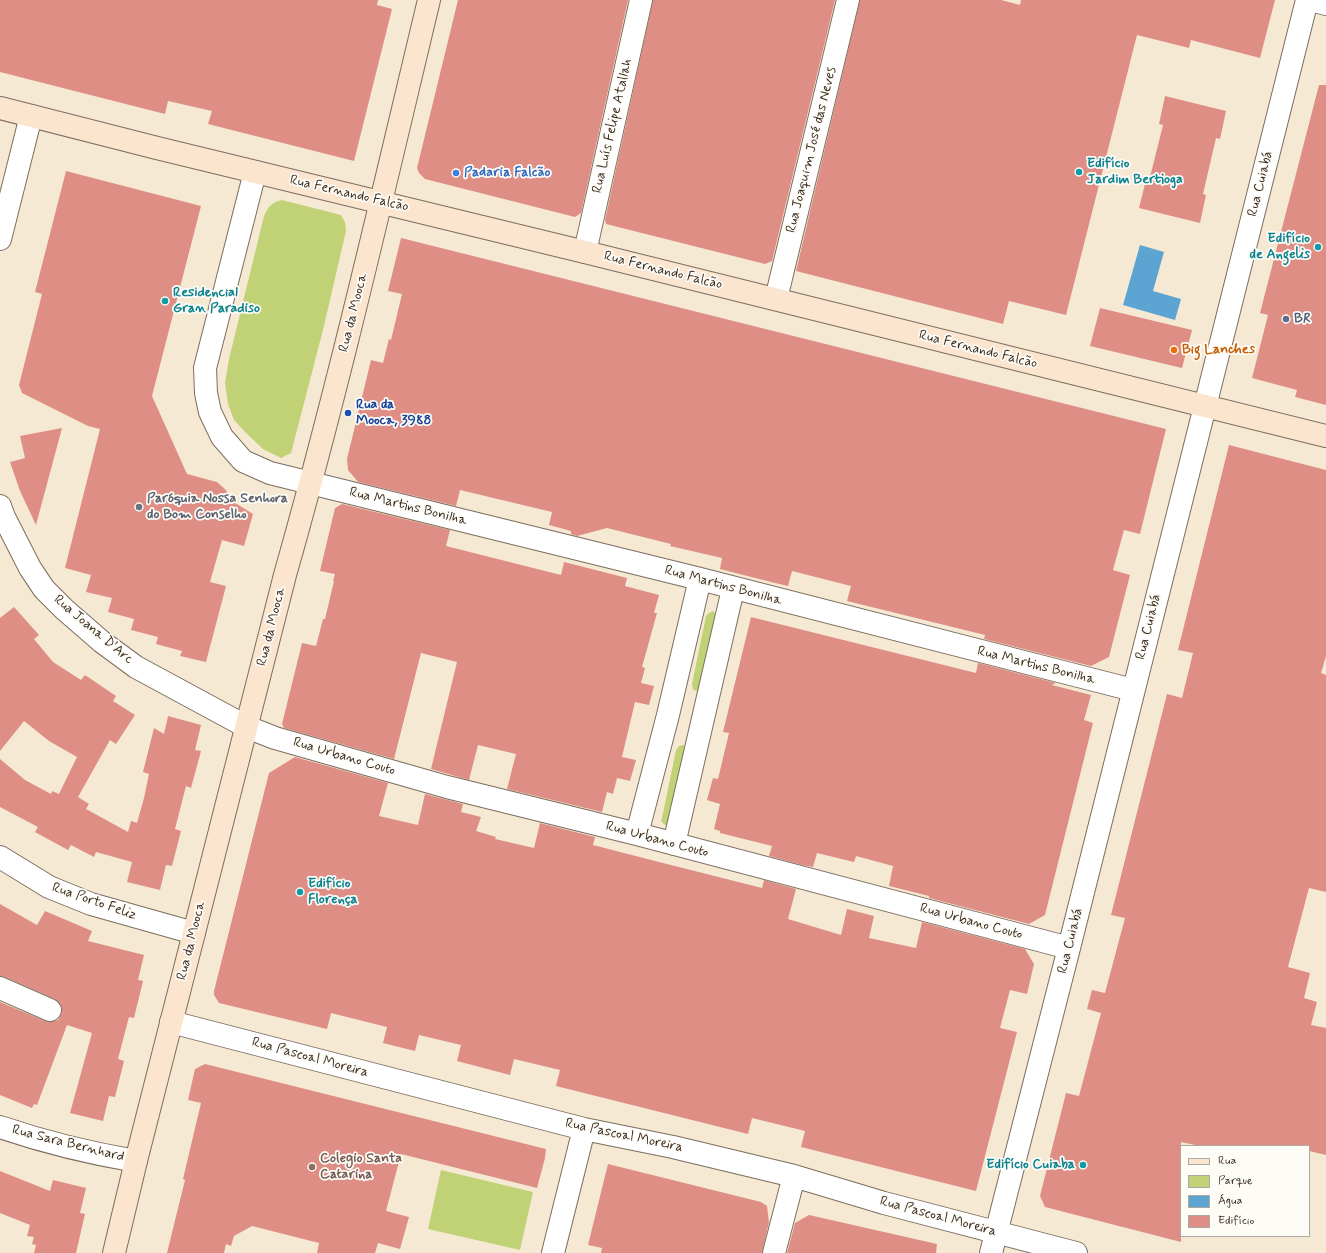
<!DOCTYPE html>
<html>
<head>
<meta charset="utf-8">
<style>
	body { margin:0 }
	#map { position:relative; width:1326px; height:1253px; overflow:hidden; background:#f6e9d4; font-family:Mynerve,sans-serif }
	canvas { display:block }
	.legend { position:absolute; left:1180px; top:1145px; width:130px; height:92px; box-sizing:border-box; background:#fdfcf7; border:1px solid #afa8a0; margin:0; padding:5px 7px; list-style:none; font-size:12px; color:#3b2a1e }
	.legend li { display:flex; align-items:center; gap:8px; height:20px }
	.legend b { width:20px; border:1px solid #afa8a0 }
</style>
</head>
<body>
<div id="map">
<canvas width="1326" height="1253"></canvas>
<ul class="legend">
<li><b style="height:5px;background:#fbe5cf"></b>Rua</li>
<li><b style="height:11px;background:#c0d275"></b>Parque</li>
<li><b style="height:11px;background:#5ca4d2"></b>Água</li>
<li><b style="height:11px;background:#de8e85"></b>Edifício</li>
</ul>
</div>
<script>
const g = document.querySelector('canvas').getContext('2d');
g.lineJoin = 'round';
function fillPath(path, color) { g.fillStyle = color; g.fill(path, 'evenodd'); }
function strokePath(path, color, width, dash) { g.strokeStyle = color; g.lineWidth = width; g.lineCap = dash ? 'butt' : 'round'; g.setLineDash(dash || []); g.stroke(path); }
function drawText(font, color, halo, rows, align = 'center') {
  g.font = font + ' Mynerve,sans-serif'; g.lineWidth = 3.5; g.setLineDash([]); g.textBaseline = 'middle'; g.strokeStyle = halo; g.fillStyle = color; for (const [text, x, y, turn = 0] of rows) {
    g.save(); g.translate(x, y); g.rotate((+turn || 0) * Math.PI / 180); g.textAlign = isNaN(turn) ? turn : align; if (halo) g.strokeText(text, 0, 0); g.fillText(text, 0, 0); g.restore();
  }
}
const green = new Path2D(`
	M 282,200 L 341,215 L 345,222 L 346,231 L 323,330 L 291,453 L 281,458 L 263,449 L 244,431 L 234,420 L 228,404 L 225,383 L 229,359 L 264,216 C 268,207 272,202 282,200 Z
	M 713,611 L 717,615 L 698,691 L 693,690 L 692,684 L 706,616 L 709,613 Z
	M 683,745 L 687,748 L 668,825 L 665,825 L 661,821 L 662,818 L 676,750 L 679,746 Z
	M 441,1170 L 533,1192 L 520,1250 L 428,1229 Z`);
const water = new Path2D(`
	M 1140,245 L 1164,252 L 1153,291 L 1181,299 L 1175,320 L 1123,305 Z`);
const building = new Path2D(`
	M 0,0 L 378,0 L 377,5 L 392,9 L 354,161 L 208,124 L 212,111 L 168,101 L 165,114 L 0,72 Z
	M 458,0 L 628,0 L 581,213 L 575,217 L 425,179 L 419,173 L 417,168 Z
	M 653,0 L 835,0 L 772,261 L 765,264 L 606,224 L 605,220 Z
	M 860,0 L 1001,0 L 1020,5 L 1021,0 L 1275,0 L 1260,58 L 1191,40 L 1189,48 L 1137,35 L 1066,315 L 1009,301 L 1003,324 L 796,271 Z
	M 1319,85 L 1326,85 L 1326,405 L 1295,397 L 1297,390 L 1252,378 L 1268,315 L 1260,313 Z
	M 1165,96 L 1226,111 L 1220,139 L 1216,138 L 1203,194 L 1206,195 L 1200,223 L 1139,208 L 1146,180 L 1149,181 L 1163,125 L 1159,124 Z
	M 66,171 L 201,206 L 152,396 L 187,474 L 217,482 L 226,490 L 232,501 L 253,514 L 244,546 L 222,540 L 210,582 L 226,586 L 206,662 L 180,656 L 182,651 L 156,644 L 158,637 L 131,630 L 134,619 L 108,612 L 112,598 L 86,592 L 91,575 L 65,568 L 100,429 L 88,426 L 22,393 L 19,385 L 42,294 L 35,292 Z
	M 401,238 L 1166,429 L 1140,534 L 1124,530 L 1113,570 L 1130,575 L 1109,657 L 1091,666 L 984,639 L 985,635 L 847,601 L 851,586 L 792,571 L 788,586 L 775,583 L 720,569 L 722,558 L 670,546 L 671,544 L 607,528 L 577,536 L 571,534 L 571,531 L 549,525 L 552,512 L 460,490 L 456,506 L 358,482 L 348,470 L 347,459 L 371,360 L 383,363 L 389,339 L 391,340 L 402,294 L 388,291 Z
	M 1100,308 L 1192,330 L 1182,368 L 1090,346 Z
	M 62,428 L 36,525 L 20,491 L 10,462 L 25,458 L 20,436 Z
	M 1229,445 L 1326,470 L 1326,656 L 1321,673 L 1326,675 L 1326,892 L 1309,888 L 1288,967 L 1310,973 L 1304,998 L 1317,1002 L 1311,1025 L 1326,1028 L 1326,1155 L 1309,1151 L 1309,1146 L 1200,1146 L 1181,1142 L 1181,1242 L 1045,1207 L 1040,1196 L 1066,1093 L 1079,1096 L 1101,1013 L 1087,1009 L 1092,990 L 1105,993 L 1125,918 L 1111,915 L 1167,694 L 1182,698 L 1193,653 L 1178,650 Z
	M 342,504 L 450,530 L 446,546 L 561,575 L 564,562 L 627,578 L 625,586 L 659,595 L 654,613 L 657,613 L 642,667 L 645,668 L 641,683 L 654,686 L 649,705 L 635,702 L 622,757 L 636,760 L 630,781 L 617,778 L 613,794 L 607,792 L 602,812 L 507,789 L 516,754 L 478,745 L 469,780 L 431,769 L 457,662 L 421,653 L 394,759 L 284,728 L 282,724 L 302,643 L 316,646 L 323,619 L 325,619 L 334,581 L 333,581 L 335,574 L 320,571 L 335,508 Z
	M 14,607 L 39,635 L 34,639 L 53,662 L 81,680 L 85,675 L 116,696 L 113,701 L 135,715 L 116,744 L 110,740 L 78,797 L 89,804 L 86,809 L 128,832 L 131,821 L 137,823 L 144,798 L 149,774 L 143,772 L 154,728 L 164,734 L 168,716 L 201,725 L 195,750 L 201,751 L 191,788 L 186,786 L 175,829 L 181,831 L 172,866 L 166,865 L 160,890 L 127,882 L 132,862 L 96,852 L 94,857 L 71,845 L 68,850 L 35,832 L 38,827 L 0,807 L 0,759 L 25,780 L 51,794 L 52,791 L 59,794 L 77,757 L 49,741 L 24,721 L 0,751 L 0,618 Z
	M 751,617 L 976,673 L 978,663 L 1056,683 L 1052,685 L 1091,695 L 1084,720 L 1093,723 L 1045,915 L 1029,924 L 929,898 L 929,896 L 889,886 L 893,866 L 856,856 L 854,862 L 817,853 L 813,867 L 802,865 L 769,856 L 772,846 L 720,833 L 720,831 L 714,829 L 720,804 L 707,800 L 713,778 L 718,779 L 729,733 L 723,732 Z
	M 295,757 L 388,783 L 379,816 L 418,825 L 425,794 L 463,804 L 461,812 L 481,817 L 476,831 L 496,837 L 495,839 L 534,848 L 540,823 L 595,837 L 593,845 L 659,862 L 762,888 L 764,880 L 796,889 L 788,919 L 841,935 L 847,909 L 874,916 L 869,938 L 916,948 L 922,922 L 1025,949 L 1034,964 L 1027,994 L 1010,990 L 1000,1028 L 1017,1032 L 976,1191 L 801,1147 L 805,1131 L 752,1118 L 748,1134 L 556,1086 L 560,1070 L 514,1059 L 510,1075 L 457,1061 L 461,1045 L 419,1035 L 415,1051 L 383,1043 L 387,1027 L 331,1013 L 327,1029 L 219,1003 L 214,995 L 214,991 L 269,773 Z
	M 0,904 L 37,925 L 45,911 L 92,931 L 88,941 L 144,955 L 138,980 L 143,981 L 134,1018 L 129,1017 L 118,1059 L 124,1061 L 115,1097 L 109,1096 L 103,1121 L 70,1113 L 92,1033 L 67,1025 L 37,1105 L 34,1104 L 32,1108 L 0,1095 L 0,1002 L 45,1021 L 51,1022 L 58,1020 L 61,1015 L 62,1009 L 60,1003 L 55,999 L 5,977 L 0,976 Z
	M 205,1064 L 546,1149 L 545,1158 L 537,1188 L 401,1154 L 386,1211 L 409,1217 L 400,1249 L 378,1243 L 375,1253 L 317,1253 L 319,1243 L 252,1226 L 234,1236 L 231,1246 L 226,1244 L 224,1253 L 167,1253 L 185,1180 L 183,1179 L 201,1103 L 188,1100 L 195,1069 Z
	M 608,1164 L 761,1202 L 767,1206 L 769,1222 L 762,1253 L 601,1253 L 602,1248 L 588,1245 Z
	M 0,1171 L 50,1191 L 53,1180 L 86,1188 L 80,1213 L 85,1214 L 76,1253 L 34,1253 L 36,1245 L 32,1244 L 34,1237 L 27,1236 L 30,1225 L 0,1213 Z
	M 809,1215 L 937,1244 L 936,1253 L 787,1253 L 795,1223 Z`);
const street = new Path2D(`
	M 1311,0 L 1326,4
	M 255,172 L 205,368 L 206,393 L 210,412 L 222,437 L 243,461 L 270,473 L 700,579 L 1133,690
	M 0,239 L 31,116
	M 585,252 L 641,0
	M 776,299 L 848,0
	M 0,506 L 4,517 L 30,568 L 44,589 L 64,609 L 102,642 L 136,667 L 247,727 L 275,738 L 447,787 L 637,834 L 1069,948
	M 637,834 L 668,715 L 700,579
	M 674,844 L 733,589
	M 0,857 L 49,887 L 91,904 L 194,933
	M 0,988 L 50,1010
	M 171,1022 L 584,1129 L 673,1147 L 794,1176 L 884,1203 L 1076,1253
	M 0,1127 C 44,1142 89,1153 136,1161
	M 553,1253 L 584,1129
	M 774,1253 L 794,1176
	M 991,1253 L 1069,948 L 1307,0`);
const secondary = new Path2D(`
	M 0,108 L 157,148 L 585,252 L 1326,436
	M 114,1253 L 136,1161 L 285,575 C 339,385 383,192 429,0`);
const markers = [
	[1079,172,4,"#0f9aa8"],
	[456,173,4,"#3f7fe0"],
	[1318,247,4,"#0f9aa8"],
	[165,301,4,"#0f9aa8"],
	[1286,319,4,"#5c6f8a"],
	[1174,350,4,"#e8710a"],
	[348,413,4,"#1a4fb4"],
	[139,507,4,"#6b7280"],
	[300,892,4,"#0f9aa8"],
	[1083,1165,4,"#0f9aa8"],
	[312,1167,4,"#8d6e63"]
];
const streetNames = [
	["Rua Luís Felipe Atallah",613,126,-77],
	["Rua Joaquim José das Neves",812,150,-76],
	["Rua Cuiabá",1261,184,-76],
	["Rua Fernando Falcão",349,194,13],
	["Rua Fernando Falcão",663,271,14],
	["Rua da Mooca",354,313,-76],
	["Rua Fernando Falcão",978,350,14],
	["Rua Martins Bonilha",408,507,14],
	["Rua Martins Bonilha",723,586,15],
	["Rua da Mooca",272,627,-76],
	["Rua Cuiabá",1149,627,-76],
	["Rua Joana D'Arc",93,630,40],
	["Rua Martins Bonilha",1036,666,14],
	["Rua Urbano Couto",344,757,16],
	["Rua Urbano Couto",657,840,15],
	["Rua Porto Feliz",94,902,19],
	["Rua Urbano Couto",971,922,15],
	["Rua da Mooca",192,941,-76],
	["Rua Cuiabá",1071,941,-76],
	["Rua Pascoal Moreira",310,1058,15],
	["Rua Pascoal Moreira",624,1136,12],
	["Rua Sara Bernhard",68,1144,14],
	["Rua Pascoal Moreira",938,1217,15]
];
const cultureNames = [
	["Edifício",1087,164],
	["Jardim Bertioga",1087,180],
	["Edifício",1310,239,"right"],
	["de Angelis",1310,255,"right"],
	["Residencial",173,293],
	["Gran Paradiso",173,309],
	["Edifício",308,884],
	["Florença",308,900],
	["Edifício Cuiaba",1075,1165,"right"]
];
const shopNames = [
	["Padaria Falcão",464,173]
];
const serviceNames = [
	["BR",1294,319]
];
const foodNames = [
	["Big Lanches",1182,350]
];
const transitNames = [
	["Rua da",356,405],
	["Mooca, 3988",356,421]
];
const worshipNames = [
	["Paróquia Nossa Senhora",147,499],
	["do Bom Conselho",147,515]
];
const educationNames = [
	["Colegio Santa",320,1159],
	["Catarina",320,1175]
];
fillPath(green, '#c0d275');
fillPath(water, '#5ca4d2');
fillPath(building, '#de8e85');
strokePath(street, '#7c6d5e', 24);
strokePath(secondary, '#7c6d5e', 24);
strokePath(street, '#fff', 22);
strokePath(secondary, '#fbe5cf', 22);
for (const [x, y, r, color] of markers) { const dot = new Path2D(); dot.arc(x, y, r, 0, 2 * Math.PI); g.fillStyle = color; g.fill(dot); strokePath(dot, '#fdfcf7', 1.5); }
drawText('14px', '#3b2a1e', '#fdfcf7', streetNames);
drawText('bold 14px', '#0d838f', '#fdfcf7', cultureNames, 'left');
drawText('bold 14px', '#366cbe', '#fdfcf7', shopNames, 'left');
drawText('bold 14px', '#4e5e75', '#fdfcf7', serviceNames, 'left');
drawText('bold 14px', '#c56008', '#fdfcf7', foodNames, 'left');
drawText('bold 14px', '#164399', '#fdfcf7', transitNames, 'left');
drawText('bold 14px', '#5b616d', '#fdfcf7', worshipNames, 'left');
drawText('bold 14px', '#785e54', '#fdfcf7', educationNames, 'left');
</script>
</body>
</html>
